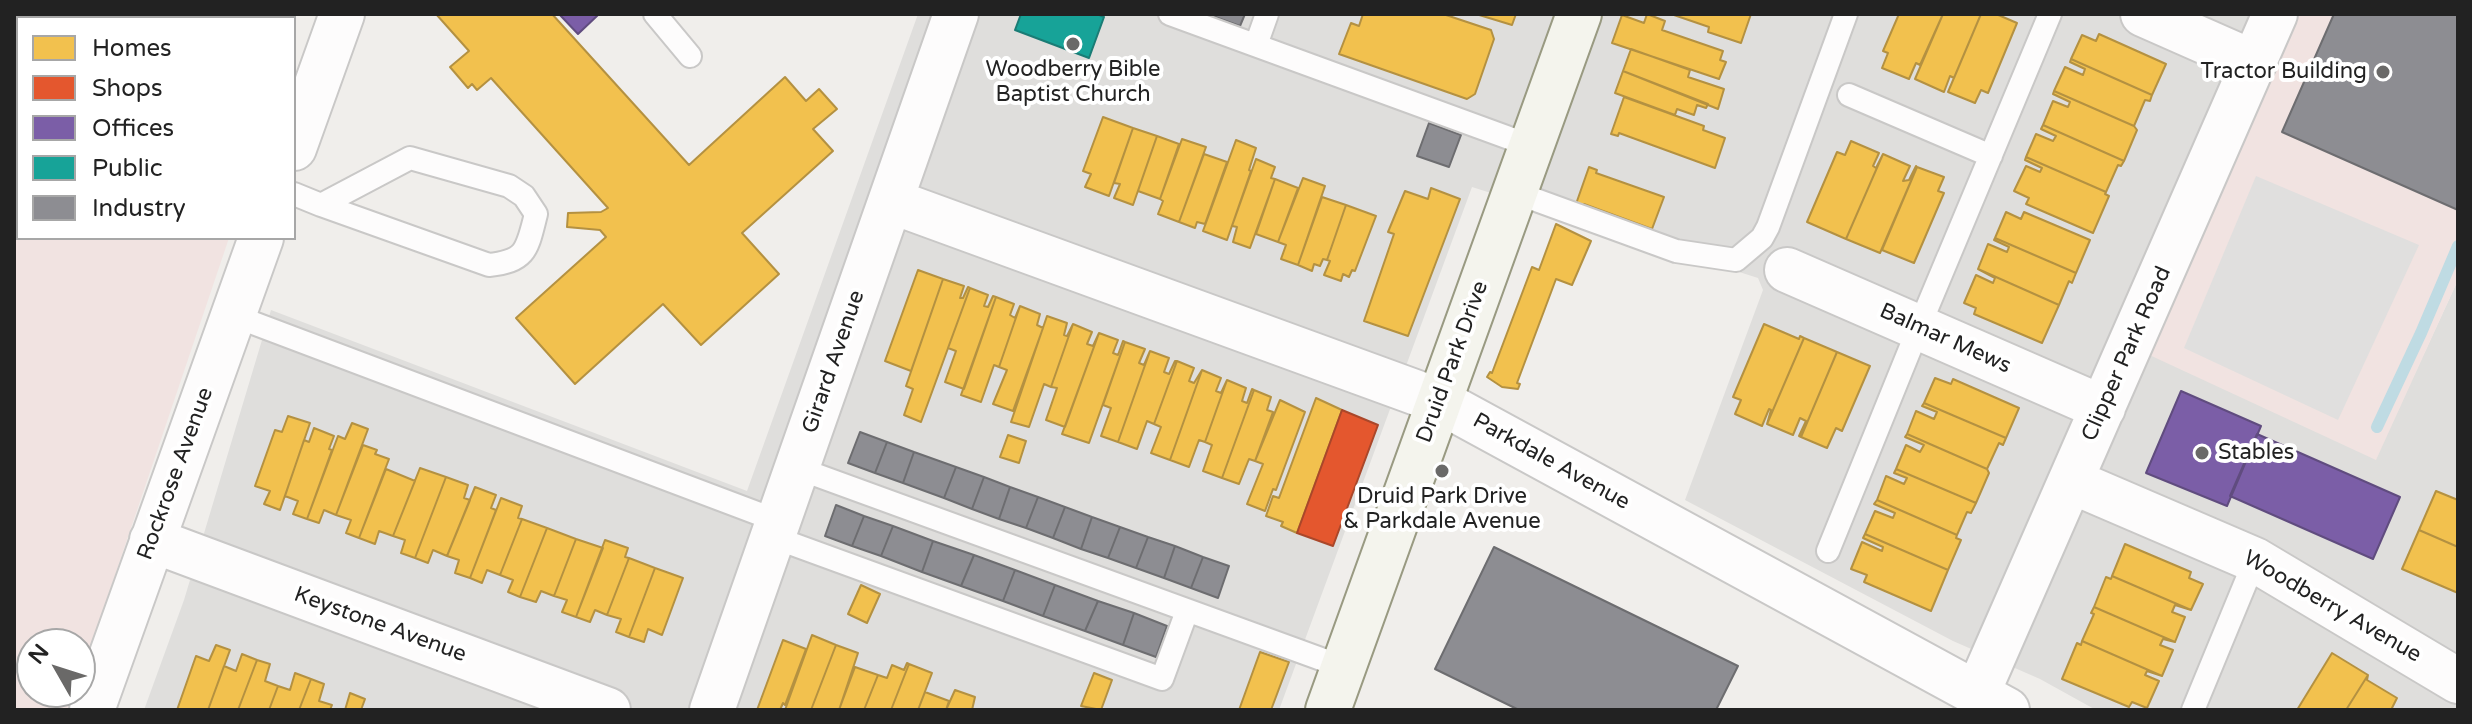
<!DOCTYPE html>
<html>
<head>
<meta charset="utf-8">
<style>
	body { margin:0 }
	#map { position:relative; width:2472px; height:724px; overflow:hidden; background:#f0eeeb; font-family:"Varela Round",sans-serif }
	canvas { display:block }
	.frame { position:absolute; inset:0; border:16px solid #222; pointer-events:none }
	.legend { position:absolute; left:16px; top:16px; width:280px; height:224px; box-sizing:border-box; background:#fff; border:2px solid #a7a7a7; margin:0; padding:10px 14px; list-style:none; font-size:24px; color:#222 }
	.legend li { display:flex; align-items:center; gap:16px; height:40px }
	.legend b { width:40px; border:2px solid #a7a7a7 }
	.north { position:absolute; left:16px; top:628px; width:80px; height:80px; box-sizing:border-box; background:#fff; border:2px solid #a7a7a7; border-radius:50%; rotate:309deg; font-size:22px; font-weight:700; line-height:32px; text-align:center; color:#222 }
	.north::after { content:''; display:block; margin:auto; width:28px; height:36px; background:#6a6968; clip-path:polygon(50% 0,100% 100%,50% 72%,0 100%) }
</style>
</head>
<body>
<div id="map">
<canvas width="2472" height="724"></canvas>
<div class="frame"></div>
<ul class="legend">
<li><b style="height:22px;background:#f2c14e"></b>Homes</li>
<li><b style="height:22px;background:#e4572e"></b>Shops</li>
<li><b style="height:22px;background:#7b5ea7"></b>Offices</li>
<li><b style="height:22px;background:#17a398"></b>Public</li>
<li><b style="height:22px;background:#8d8d92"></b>Industry</li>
</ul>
<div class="north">N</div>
</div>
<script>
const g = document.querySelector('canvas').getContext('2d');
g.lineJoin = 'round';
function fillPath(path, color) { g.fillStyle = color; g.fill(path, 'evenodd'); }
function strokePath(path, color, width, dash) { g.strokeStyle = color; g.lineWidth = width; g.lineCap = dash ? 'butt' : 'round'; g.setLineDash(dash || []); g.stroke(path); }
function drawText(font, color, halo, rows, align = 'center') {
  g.font = font + ' "Varela Round",sans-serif'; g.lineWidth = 8; g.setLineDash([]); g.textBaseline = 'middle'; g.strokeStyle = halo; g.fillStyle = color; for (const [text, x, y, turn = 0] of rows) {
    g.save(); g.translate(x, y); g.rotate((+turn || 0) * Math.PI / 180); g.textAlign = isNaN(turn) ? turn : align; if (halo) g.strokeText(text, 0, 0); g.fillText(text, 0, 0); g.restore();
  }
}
const residential = new Path2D(`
	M 918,14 L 2273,14 L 2375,459 L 2458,280 L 2458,710 L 2096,710 L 2040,679 L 1953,641 L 1685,500 L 1763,290 L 1758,278 L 1472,187 L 1279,710 L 144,710 L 184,600 L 271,310 L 747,491 Z`);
const commercial = new Path2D(`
	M 14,14 L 254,14 L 265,18 L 18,18 L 18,238 L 229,238 L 80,679 L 80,644 L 32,644 L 32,692 L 75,692 L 69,710 L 14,710 Z
	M 2273,14 L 2458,14 L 2458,280 L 2376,460 L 2130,346 Z`);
const parking = new Path2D(`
	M 2256,176 L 2419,245 L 2338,420 L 2184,348 Z`);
const homes = new Path2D(`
	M 436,14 L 552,14 L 689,165 L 785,77 L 806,101 L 819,89 L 837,109 L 813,129 L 833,151 L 742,233 L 779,274 L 701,345 L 663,304 L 575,384 L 516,318 L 606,237 L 600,230 L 567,227 L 568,213 L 601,212 L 608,208 L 491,78 L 477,90 L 472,84 L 468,88 L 450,67 L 469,51 Z
	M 1363,14 L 1443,14 L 1491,30 L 1494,39 L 1475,94 L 1467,99 L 1339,54 L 1351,23 L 1359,26 Z
	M 1476,14 L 1516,14 L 1512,25 Z
	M 1647,14 L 1665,21 L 1662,30 L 1723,51 L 1720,60 L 1726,62 L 1719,79 L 1612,43 L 1622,15 L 1644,23 Z
	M 1671,14 L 1751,14 L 1741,43 L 1708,32 L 1709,27 Z
	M 1899,14 L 1943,14 L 1920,65 L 1916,63 L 1909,79 L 1882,68 L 1888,53 L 1883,51 Z
	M 1943,14 L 1981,14 L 1954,78 L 1950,76 L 1944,92 L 1915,79 Z
	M 1981,14 L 1996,14 L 2017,23 L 1988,93 L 1981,90 L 1975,103 L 1948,92 Z
	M 2099,34 L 2166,64 L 2152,95 L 2071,59 L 2082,35 L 2096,41 Z
	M 1631,49 L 1690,70 L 1688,77 L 1724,89 L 1718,109 L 1623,71 Z
	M 2071,59 L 2152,95 L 2150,101 L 2145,100 L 2134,126 L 2054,91 L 2065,67 L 2083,75 L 2085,69 L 2070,62 Z
	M 1623,71 L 1708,104 L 1706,108 L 1697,105 L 1694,115 L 1677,109 L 1675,115 L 1615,93 Z
	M 2054,91 L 2134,126 L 2137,130 L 2124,161 L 2043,125 L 2053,101 L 2068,107 L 2070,102 L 2053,94 Z
	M 1624,97 L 1704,126 L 1703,130 L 1725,138 L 1715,168 L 1619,133 L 1618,136 L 1611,134 Z
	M 1103,117 L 1133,128 L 1109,196 L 1085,187 L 1091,174 L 1083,171 Z
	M 2043,125 L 2124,161 L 2121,166 L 2118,165 L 2106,192 L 2026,157 L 2036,134 L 2053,141 L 2056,136 L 2041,129 Z
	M 1133,128 L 1157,136 L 1133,205 L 1114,198 L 1120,184 L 1114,183 Z
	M 1157,136 L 1179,144 L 1160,199 L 1138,191 Z
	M 1182,139 L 1206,147 L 1179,222 L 1158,214 L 1163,201 L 1160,199 Z
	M 1236,140 L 1256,148 L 1249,170 L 1251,171 L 1227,240 L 1203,231 Z
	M 1851,141 L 1879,153 L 1873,166 L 1876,168 L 1883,154 L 1846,239 L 1807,222 L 1837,152 L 1845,155 Z
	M 1204,154 L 1227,162 L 1205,224 L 1197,222 L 1195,228 L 1179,222 Z
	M 1883,154 L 1910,166 L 1903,181 L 1909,180 L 1916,166 L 1917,167 L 1880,253 L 1846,239 Z
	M 2026,157 L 2106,192 L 2105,194 L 2109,196 L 2093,233 L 2026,204 L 2029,198 L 2014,191 L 2026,166 L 2040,172 L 2042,168 L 2025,160 Z
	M 1256,159 L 1275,167 L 1271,178 L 1275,179 L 1250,248 L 1233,242 L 1237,227 L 1232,226 Z
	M 1589,167 L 1597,170 L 1596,173 L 1664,197 L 1652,229 L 1584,204 L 1583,206 L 1576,204 Z
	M 1917,167 L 1944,177 L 1938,191 L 1944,193 L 1914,263 L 1882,250 Z
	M 1303,178 L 1325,186 L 1298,265 L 1281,259 L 1286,245 L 1278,242 Z
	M 1275,179 L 1298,188 L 1278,242 L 1256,234 Z
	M 1431,188 L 1460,199 L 1408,336 L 1364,321 L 1394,234 L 1388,232 L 1405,191 L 1428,199 Z
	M 1322,197 L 1346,205 L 1327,260 L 1323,259 L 1320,266 L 1314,264 L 1312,271 L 1298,265 Z
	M 1346,205 L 1376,216 L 1355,271 L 1352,270 L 1349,277 L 1343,274 L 1341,281 L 1324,275 L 1330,261 L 1327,260 Z
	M 2006,212 L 2021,219 L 2024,212 L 2090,240 L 2076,273 L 1995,238 Z
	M 1556,224 L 1591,241 L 1572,285 L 1556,279 L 1517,383 L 1520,384 L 1518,389 L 1502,387 L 1487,377 L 1490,372 L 1492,373 L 1532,267 L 1539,270 Z
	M 1995,238 L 2076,273 L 2072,283 L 2069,281 L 2059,305 L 1978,269 L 1988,244 L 2007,252 L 2009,247 L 1994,240 Z
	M 1978,269 L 2059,305 L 2042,343 L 1974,314 L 1976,308 L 1964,303 L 1976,275 L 1993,283 L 1995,278 Z
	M 918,270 L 943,279 L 911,371 L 885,361 Z
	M 943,279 L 964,286 L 960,298 L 963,298 L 968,287 L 970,288 L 921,422 L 904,415 L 913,389 L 906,386 Z
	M 970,288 L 988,295 L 984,306 L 988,307 L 993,296 L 996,297 L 964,389 L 945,382 L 956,351 L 948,348 Z
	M 996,297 L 1014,304 L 1010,315 L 1015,318 L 1020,306 L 999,367 L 994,365 L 981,402 L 961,395 Z
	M 1020,306 L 1040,314 L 1037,325 L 1043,328 L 1013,411 L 993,404 L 1007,370 L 999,367 Z
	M 1047,316 L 1067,323 L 1064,335 L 1067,336 L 1073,324 L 1051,387 L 1044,384 L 1029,427 L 1011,422 Z
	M 1073,324 L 1092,332 L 1087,344 L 1093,346 L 1099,333 L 1065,427 L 1046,420 L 1057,388 L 1051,387 Z
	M 1764,324 L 1799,339 L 1800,336 L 1804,338 L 1767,424 L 1771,410 L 1769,409 L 1762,426 L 1735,414 L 1741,400 L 1733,397 Z
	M 1099,333 L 1118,340 L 1113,353 L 1118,355 L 1123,341 L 1125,342 L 1089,443 L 1062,434 Z
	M 1804,338 L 1837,352 L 1801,437 L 1799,436 L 1806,421 L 1800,418 L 1793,435 L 1767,424 Z
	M 1125,342 L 1145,349 L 1139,363 L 1144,365 L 1150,351 L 1118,442 L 1101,436 L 1111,408 L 1103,405 Z
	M 1150,351 L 1169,358 L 1164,372 L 1169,374 L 1175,361 L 1177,361 L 1154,424 L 1147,421 L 1137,449 L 1118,442 Z
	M 1837,352 L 1870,366 L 1842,431 L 1836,428 L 1827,448 L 1801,437 Z
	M 1177,361 L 1194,368 L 1189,381 L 1194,383 L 1202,370 L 1170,460 L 1151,453 L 1161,427 L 1154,424 Z
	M 1202,370 L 1221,378 L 1216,391 L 1221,393 L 1227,380 L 1205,442 L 1199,440 L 1189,467 L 1170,460 Z
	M 1935,378 L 1951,384 L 1953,379 L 2019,408 L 2006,438 L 1924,403 Z
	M 1227,380 L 1246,388 L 1242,401 L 1247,403 L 1252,389 L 1254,390 L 1222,478 L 1203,471 L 1212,445 L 1205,442 Z
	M 1254,390 L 1271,397 L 1267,410 L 1273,412 L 1255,461 L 1249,459 L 1239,484 L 1222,478 Z
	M 1316,398 L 1342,410 L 1297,533 L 1281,526 L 1283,522 L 1266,516 L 1273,496 L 1279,498 Z
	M 1280,400 L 1305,412 L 1276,490 L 1273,489 L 1265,511 L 1247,504 L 1263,464 L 1255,461 Z
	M 1924,403 L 2006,438 L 2003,445 L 1999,443 L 1987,469 L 1907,434 L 1916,411 L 1934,419 L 1937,412 L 1922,406 Z
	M 288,416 L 310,423 L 280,510 L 264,504 L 270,491 L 255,486 L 275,430 L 282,432 Z
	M 352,423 L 368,429 L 336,515 L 324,510 L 319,523 L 307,519 L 338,436 L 345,439 Z
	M 314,428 L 334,436 L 329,449 L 332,450 L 307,519 L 293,514 L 298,501 L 285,496 L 304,440 L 309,442 Z
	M 1907,434 L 1987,469 L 1989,473 L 1976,503 L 1896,469 L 1906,445 L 1920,452 L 1924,445 L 1905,437 Z
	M 1008,435 L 1026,441 L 1019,463 L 1000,457 Z
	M 363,445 L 377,450 L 375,454 L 389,459 L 359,538 L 346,533 L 351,520 L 336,515 Z
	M 420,468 L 446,477 L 415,558 L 401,553 L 405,540 L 393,536 Z
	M 386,469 L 415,481 L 393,536 L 379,531 L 375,544 L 359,538 Z
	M 1896,469 L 1976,503 L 1971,513 L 1967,512 L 1957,535 L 1877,500 L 1886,476 L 1904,484 L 1907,478 L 1894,473 Z
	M 446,477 L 468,485 L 464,498 L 470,500 L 447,556 L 433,550 L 428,563 L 415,558 Z
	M 475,487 L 496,495 L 491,508 L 496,510 L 470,578 L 455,573 L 459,560 L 447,556 Z
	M 2436,491 L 2458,500 L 2458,547 L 2419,530 Z
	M 501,498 L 522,506 L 518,518 L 522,519 L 500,575 L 487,570 L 482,583 L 470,578 Z
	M 1877,500 L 1957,535 L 1956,538 L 1961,540 L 1948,570 L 1865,534 L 1875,511 L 1893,518 L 1895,513 L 1874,504 Z
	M 522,519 L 547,528 L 520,597 L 508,592 L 513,580 L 500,575 Z
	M 547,528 L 576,539 L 554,596 L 541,591 L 536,602 L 520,597 Z
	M 2419,530 L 2458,547 L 2458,593 L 2402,569 Z
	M 1865,534 L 1948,570 L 1931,611 L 1864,582 L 1867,575 L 1851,569 L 1862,542 L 1882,551 L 1883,547 L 1863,538 Z
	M 576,539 L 603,548 L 576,617 L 562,612 L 567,600 L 554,596 Z
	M 605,540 L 628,548 L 625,557 L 629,558 L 607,615 L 595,610 L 590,622 L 576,617 Z
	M 2125,544 L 2191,572 L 2189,578 L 2203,584 L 2191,610 L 2112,576 Z
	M 629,558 L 655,568 L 629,637 L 616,632 L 621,619 L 607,615 Z
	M 655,568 L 683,578 L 662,635 L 648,629 L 644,642 L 629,637 Z
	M 2112,576 L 2191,610 L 2175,605 L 2172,612 L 2185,617 L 2175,642 L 2094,607 L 2106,577 L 2111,579 Z
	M 861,585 L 880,594 L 867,623 L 848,614 Z
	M 2094,607 L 2175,642 L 2163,639 L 2160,645 L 2173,650 L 2162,676 L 2082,641 L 2094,614 L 2091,613 Z
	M 812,635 L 836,645 L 811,710 L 785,710 Z
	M 783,640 L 806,649 L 785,705 L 783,703 L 780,710 L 757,710 Z
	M 2082,641 L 2162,676 L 2147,671 L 2145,675 L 2159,681 L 2147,708 L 2132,702 L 2129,707 L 2062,679 L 2077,643 L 2081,645 Z
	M 216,645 L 230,650 L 208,710 L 177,710 L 196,656 L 209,661 Z
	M 836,645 L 858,653 L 839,710 L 811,710 Z
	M 1260,652 L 1289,662 L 1271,710 L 1239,710 Z
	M 2332,653 L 2368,675 L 2346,710 L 2297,710 Z
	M 242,654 L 257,660 L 238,710 L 208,710 L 224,666 L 236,671 Z
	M 257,660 L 270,664 L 265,681 L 278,686 L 269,710 L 238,710 Z
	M 907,663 L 909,664 L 891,710 L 864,710 L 878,675 L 887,678 L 892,665 L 904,670 Z
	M 909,664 L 932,673 L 918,710 L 891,710 Z
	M 855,667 L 878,675 L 864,710 L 839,710 Z
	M 295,673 L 311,679 L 299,710 L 269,710 L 278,686 L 290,690 Z
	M 1094,673 L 1112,680 L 1101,710 L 1081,706 Z
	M 2368,675 L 2367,680 L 2397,698 L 2391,710 L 2346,710 Z
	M 311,679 L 324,684 L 319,701 L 332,705 L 330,710 L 299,710 Z
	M 955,690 L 975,697 L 972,710 L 946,710 Z
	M 925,692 L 949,701 L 946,710 L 918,710 Z
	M 350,693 L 365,699 L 361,710 L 345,710 Z`);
const shops = new Path2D(`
	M 1342,410 L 1378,425 L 1333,546 L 1297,533 Z`);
const offices = new Path2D(`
	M 559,14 L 596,14 L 598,15 L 578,34 Z
	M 2181,391 L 2261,426 L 2227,506 L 2146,473 Z
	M 2257,434 L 2400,497 L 2373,559 L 2230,496 Z`);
const public = new Path2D(`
	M 1021,14 L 1097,14 L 1104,17 L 1089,58 L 1015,30 Z`);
const industry = new Path2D(`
	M 1207,14 L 1245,14 L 1240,26 Z
	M 2334,14 L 2458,14 L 2458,210 L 2282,132 Z
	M 1429,123 L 1461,135 L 1449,167 L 1417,156 Z
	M 860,432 L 887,442 L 875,473 L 848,463 Z
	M 887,442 L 914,452 L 903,483 L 875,473 Z
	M 914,452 L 956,467 L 944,498 L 903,483 Z
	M 956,467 L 984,477 L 972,509 L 944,498 Z
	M 984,477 L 1010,487 L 999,519 L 972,509 Z
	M 1010,487 L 1038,497 L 1026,528 L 999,519 Z
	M 1038,497 L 1065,507 L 1053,538 L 1026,528 Z
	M 836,505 L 864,516 L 852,546 L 825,536 Z
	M 1065,507 L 1092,517 L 1081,549 L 1053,538 Z
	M 864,516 L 893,526 L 881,556 L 852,546 Z
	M 1092,517 L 1120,527 L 1108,558 L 1081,549 Z
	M 893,526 L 933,541 L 922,572 L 881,556 Z
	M 1120,527 L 1148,537 L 1136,568 L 1108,558 Z
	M 1148,537 L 1175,546 L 1164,578 L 1136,568 Z
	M 933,541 L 974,555 L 961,586 L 922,572 Z
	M 1175,546 L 1203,557 L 1191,588 L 1164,578 Z
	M 1494,547 L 1738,666 L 1716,710 L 1519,710 L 1435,669 Z
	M 974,555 L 1015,570 L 1003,601 L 961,586 Z
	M 1203,557 L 1229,566 L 1218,598 L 1191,588 Z
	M 1015,570 L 1055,585 L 1043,616 L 1003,601 Z
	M 1055,585 L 1098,601 L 1085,631 L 1043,616 Z
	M 1098,601 L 1134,613 L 1123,645 L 1085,631 Z
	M 1134,613 L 1167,626 L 1156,657 L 1123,645 Z`);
const stream = new Path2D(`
	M 2377,427 L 2421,333 L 2458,246`);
const lane = new Path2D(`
	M 655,14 L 690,56
	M 1170,14 L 1531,146
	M 1256,45 L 1267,14
	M 1849,95 L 1991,156
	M 1514,192 L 1676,251 L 1736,260 L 1762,238 L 1768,227 L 1846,14
	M 294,194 L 321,205 L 489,265 C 527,261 527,249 536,214 L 524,196 L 509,186 L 410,158 L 321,205
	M 232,315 L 778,521
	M 797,468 L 1343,667
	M 773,537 L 1162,679 L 1187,611
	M 1828,551 L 1919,327 L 2050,14
	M 2193,710 L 2255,560`);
const street = new Path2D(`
	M 2143,14 L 2254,63
	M 294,148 L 342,14
	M 891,201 L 1439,401 L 2007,710
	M 1787,270 L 2103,408
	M 2071,481 L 2255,560 L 2458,681
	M 152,540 L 608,710
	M 1977,694 L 2275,14
	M 92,710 L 261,238
	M 712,710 L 956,14`);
const secondary = new Path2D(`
	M 1328,710 L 1579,14`);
const markers = [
	[1073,44,8,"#6a6968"],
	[2383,72,8,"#6a6968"],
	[2202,453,8,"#6a6968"],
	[1442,471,8,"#6a6968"]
];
const poiNames = [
	["Woodberry Bible",1073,70],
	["Baptist Church",1073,95],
	["Tractor Building",2367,72,"right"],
	["Stables",2218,453,"left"],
	["Druid Park Drive",1442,497],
	["& Parkdale Avenue",1442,522]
];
const streetNames = [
	["Balmar Mews",1945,339,24],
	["Clipper Park Road",2127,354,-66],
	["Girard Avenue",834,362,-71],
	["Druid Park Drive",1453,362,-70],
	["Parkdale Avenue",1551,462,29],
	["Rockrose Avenue",176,474,-70],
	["Woodberry Avenue",2332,607,30],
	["Keystone Avenue",380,625,20]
];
fillPath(residential, '#dfdedc');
fillPath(commercial, '#f1e3e1');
fillPath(parking, '#e0dfde');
fillPath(homes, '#f2c14e');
strokePath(homes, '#b49141', 2);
fillPath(shops, '#e4572e');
strokePath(shops, '#aa472a', 2);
fillPath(offices, '#7b5ea7');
strokePath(offices, '#604c7f', 2);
fillPath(public, '#17a398');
strokePath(public, '#1a7c75', 2);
fillPath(industry, '#8d8d92');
strokePath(industry, '#6d6d70', 2);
strokePath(stream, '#bfdbe3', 12);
strokePath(lane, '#c9c8c7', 26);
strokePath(street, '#c9c8c7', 48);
strokePath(secondary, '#999a82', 48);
strokePath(lane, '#fdfcfc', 22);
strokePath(street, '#fdfcfc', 44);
strokePath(secondary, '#f4f4ed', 44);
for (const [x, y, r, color] of markers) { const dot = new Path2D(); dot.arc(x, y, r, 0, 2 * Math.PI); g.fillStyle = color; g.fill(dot); strokePath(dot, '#fff', 3); }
drawText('22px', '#222', '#fff', poiNames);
drawText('22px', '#222', '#fff', streetNames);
</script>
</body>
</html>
